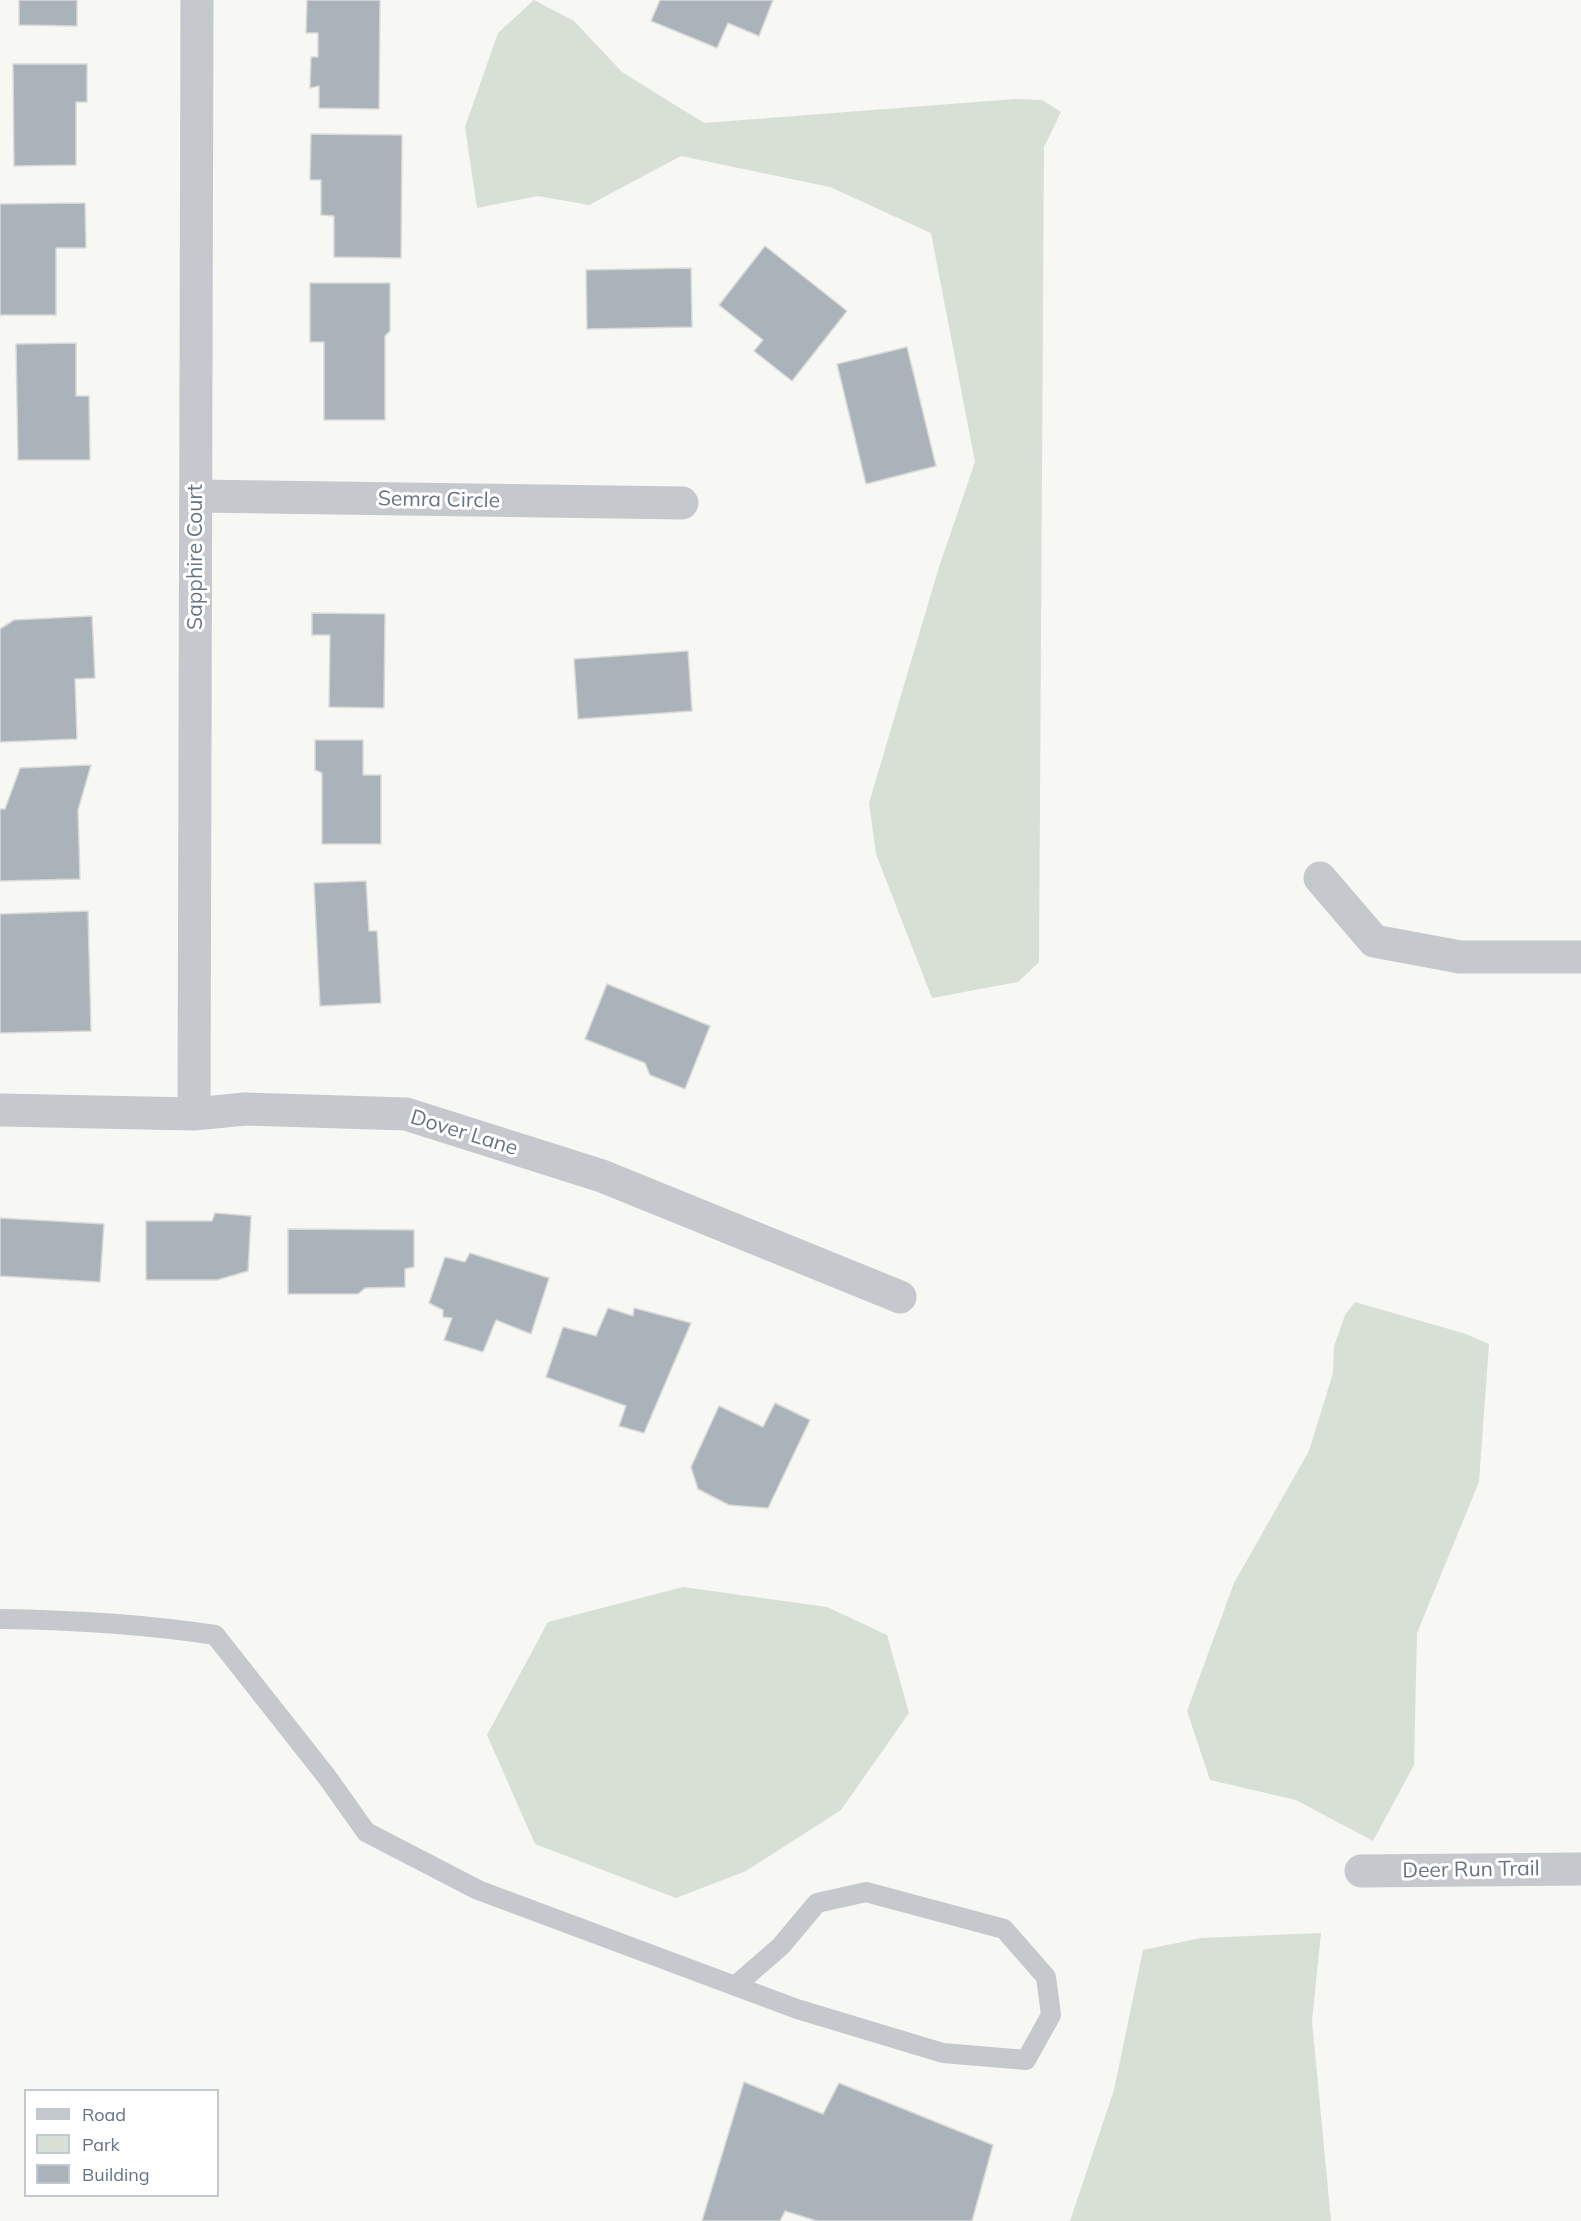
<!DOCTYPE html>
<html>
<head>
<meta charset="utf-8">
<style>
	body { margin:0 }
	#map { position:relative; width:1581px; height:2221px; overflow:hidden; background:#f7f7f4; font-family:Mulish,sans-serif }
	canvas { display:block }
	.legend { position:absolute; left:24px; top:2089px; width:195px; height:108px; box-sizing:border-box; background:#fff; border:2px solid #c1c8cf; margin:0; padding:8px 10px; list-style:none; font-size:18px; color:#657586 }
	.legend li { display:flex; align-items:center; gap:12px; height:30px }
	.legend b { width:30px; border:2px solid #c1c8cf }
</style>
</head>
<body>
<div id="map">
<canvas width="1581" height="2221"></canvas>
<ul class="legend">
<li><b style="height:8px;background:#c5c8cc"></b>Road</li>
<li><b style="height:16px;background:#d8dfd5"></b>Park</li>
<li><b style="height:16px;background:#abb3ba"></b>Building</li>
</ul>
</div>
<script>
const g = document.querySelector('canvas').getContext('2d');
g.lineJoin = 'round';
function fillPath(path, color) { g.fillStyle = color; g.fill(path, 'evenodd'); }
function strokePath(path, color, width, dash) { g.strokeStyle = color; g.lineWidth = width; g.lineCap = dash ? 'butt' : 'round'; g.setLineDash(dash || []); g.stroke(path); }
function drawText(font, color, halo, rows, align = 'center') {
  g.font = font + ' Mulish,sans-serif'; g.lineWidth = 6; g.setLineDash([]); g.textBaseline = 'middle'; g.strokeStyle = halo; g.fillStyle = color; for (const [text, x, y, turn = 0] of rows) {
    g.save(); g.translate(x, y); g.rotate((+turn || 0) * Math.PI / 180); g.textAlign = isNaN(turn) ? turn : align; if (halo) g.strokeText(text, 0, 0); g.fillText(text, 0, 0); g.restore();
  }
}
const green = new Path2D(`
	M 534,0 L 574,21 L 622,72 L 704,123 L 1015,99 L 1042,100 L 1061,112 L 1044,147 L 1039,962 L 1018,982 L 932,998 L 876,854 L 869,803 L 939,567 L 975,462 L 931,233 L 830,187 L 681,156 L 589,205 L 538,196 L 477,208 L 465,127 L 498,33 Z
	M 1355,1302 L 1466,1334 L 1489,1344 L 1479,1482 L 1417,1633 L 1414,1765 L 1373,1841 L 1296,1800 L 1210,1780 L 1187,1711 L 1234,1583 L 1309,1451 L 1333,1373 L 1334,1346 L 1345,1315 Z
	M 683,1587 L 827,1607 L 887,1635 L 909,1713 L 841,1810 L 746,1871 L 676,1898 L 535,1844 L 487,1735 L 548,1622 Z
	M 1321,1933 L 1312,2021 L 1331,2221 L 1070,2221 L 1114,2090 L 1143,1950 L 1201,1938 Z`);
const building = new Path2D(`
	M 19,0 L 77,0 L 77,26 L 19,25 Z
	M 307,0 L 380,0 L 379,109 L 319,108 L 319,86 L 310,88 L 311,57 L 318,57 L 318,33 L 306,33 Z
	M 660,0 L 773,0 L 759,36 L 728,23 L 717,48 L 651,21 Z
	M 13,64 L 87,64 L 87,102 L 76,102 L 76,165 L 14,166 Z
	M 311,134 L 402,135 L 401,258 L 334,257 L 334,216 L 321,215 L 321,180 L 310,180 Z
	M 85,203 L 86,248 L 56,248 L 56,315 L 0,315 L 0,204 Z
	M 765,246 L 847,311 L 792,381 L 754,351 L 763,340 L 719,305 Z
	M 691,268 L 692,327 L 587,329 L 586,270 Z
	M 310,283 L 390,283 L 390,331 L 385,336 L 385,420 L 324,420 L 324,342 L 310,342 Z
	M 76,343 L 76,396 L 89,396 L 90,460 L 18,460 L 16,344 Z
	M 907,347 L 936,466 L 866,484 L 837,364 Z
	M 312,613 L 385,614 L 384,708 L 329,707 L 330,635 L 312,635 Z
	M 92,616 L 95,678 L 75,679 L 77,739 L 0,742 L 0,629 L 14,620 Z
	M 688,651 L 692,711 L 578,719 L 574,659 Z
	M 315,740 L 363,740 L 363,775 L 381,775 L 381,844 L 322,844 L 322,773 L 315,770 Z
	M 91,765 L 78,810 L 80,879 L 0,881 L 0,809 L 5,809 L 20,768 Z
	M 366,881 L 369,931 L 377,931 L 381,1003 L 320,1006 L 314,883 Z
	M 88,911 L 91,1031 L 0,1033 L 0,914 Z
	M 607,984 L 710,1026 L 685,1089 L 650,1075 L 645,1063 L 585,1039 Z
	M 215,1213 L 251,1216 L 248,1271 L 217,1280 L 146,1280 L 146,1221 L 212,1221 Z
	M 0,1218 L 104,1224 L 100,1282 L 0,1276 Z
	M 288,1229 L 414,1230 L 414,1267 L 405,1269 L 405,1287 L 365,1288 L 358,1294 L 288,1294 Z
	M 470,1253 L 549,1278 L 531,1334 L 496,1320 L 483,1352 L 444,1340 L 452,1318 L 443,1317 L 443,1310 L 429,1303 L 445,1257 L 465,1262 Z
	M 608,1308 L 633,1316 L 634,1308 L 691,1323 L 644,1433 L 619,1426 L 626,1406 L 546,1377 L 563,1327 L 596,1336 Z
	M 775,1403 L 810,1420 L 768,1508 L 729,1505 L 698,1489 L 691,1467 L 719,1406 L 763,1427 Z
	M 744,2082 L 823,2114 L 839,2083 L 993,2145 L 972,2221 L 817,2221 L 785,2211 L 780,2221 L 702,2221 Z`);
const service = new Path2D(`
	M 0,1619 C 73,1620 143,1624 215,1635 L 327,1777 L 366,1832 L 478,1890 L 797,2009 L 943,2053 L 1026,2060 L 1051,2015 L 1046,1977 L 1004,1929 L 866,1892 L 817,1903 L 781,1946 L 735,1986`);
const minor = new Path2D(`
	M 197,496 L 682,503
	M 1320,878 L 1374,941 L 1460,957 L 1581,957
	M 0,1110 L 194,1114 L 245,1109 L 406,1114 L 602,1176 L 900,1297
	M 194,1114 L 197,0
	M 1361,1871 L 1581,1869`);
const streetNames = [
	["Semra Circle",439,500,1],
	["Sapphire Court",196,557,-90],
	["Dover Lane",464,1133,17],
	["Deer Run Trail",1471,1870,-1]
];
fillPath(green, '#d8dfd5');
fillPath(building, '#abb3ba');
strokePath(building, '#d9d9d7', 1.5);
strokePath(service, '#c5c8cc', 20);
strokePath(minor, '#c5c8cc', 33);
drawText('21px', '#657586', '#fff', streetNames);
</script>
</body>
</html>
